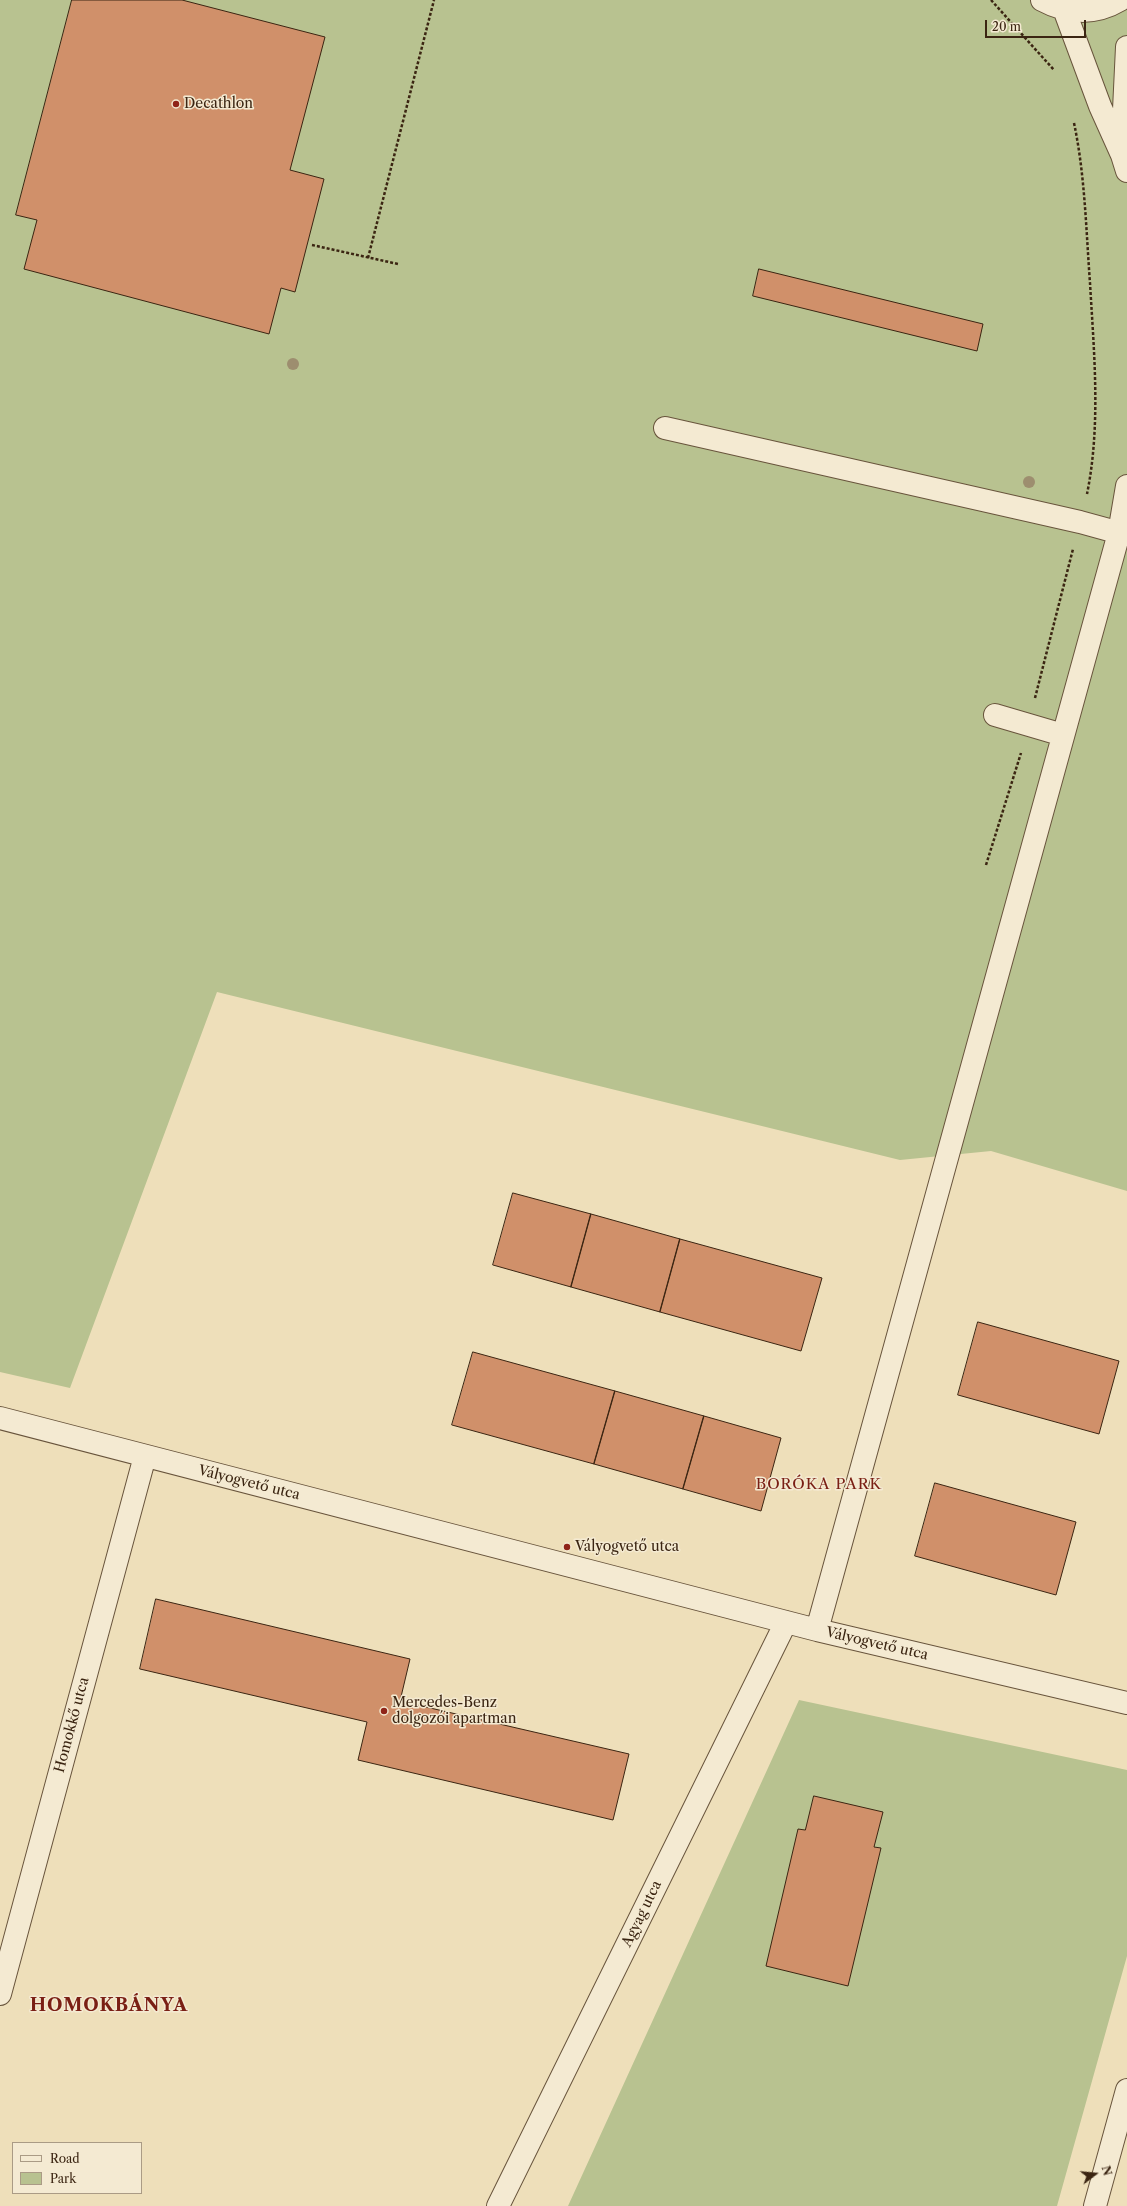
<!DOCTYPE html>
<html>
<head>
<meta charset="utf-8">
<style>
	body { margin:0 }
	#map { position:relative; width:1127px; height:2206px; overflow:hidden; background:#eedfba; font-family:"Libre Caslon Text",serif }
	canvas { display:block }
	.legend { position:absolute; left:12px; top:2142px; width:130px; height:52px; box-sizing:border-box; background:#f4ead2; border:1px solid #aa9b85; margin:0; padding:5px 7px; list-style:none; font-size:12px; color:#3b2512 }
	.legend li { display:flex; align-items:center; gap:8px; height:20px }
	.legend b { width:20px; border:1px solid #aa9b85 }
	.north { position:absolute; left:1075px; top:2154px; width:40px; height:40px; -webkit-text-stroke:3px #f4ead2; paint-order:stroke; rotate:74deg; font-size:11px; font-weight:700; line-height:16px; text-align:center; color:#3b2512 }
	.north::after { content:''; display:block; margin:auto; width:14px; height:18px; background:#3b2512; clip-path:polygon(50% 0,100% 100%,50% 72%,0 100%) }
	.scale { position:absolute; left:985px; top:20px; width:101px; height:18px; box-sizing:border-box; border:2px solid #3b2512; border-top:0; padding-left:5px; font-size:12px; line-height:14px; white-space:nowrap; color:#3b2512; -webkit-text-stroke:3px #f4ead2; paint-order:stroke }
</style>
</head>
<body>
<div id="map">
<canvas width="1127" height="2206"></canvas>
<ul class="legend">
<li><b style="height:5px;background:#f4ead2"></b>Road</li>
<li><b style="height:11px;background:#b8c290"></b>Park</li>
</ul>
<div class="north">N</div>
<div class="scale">20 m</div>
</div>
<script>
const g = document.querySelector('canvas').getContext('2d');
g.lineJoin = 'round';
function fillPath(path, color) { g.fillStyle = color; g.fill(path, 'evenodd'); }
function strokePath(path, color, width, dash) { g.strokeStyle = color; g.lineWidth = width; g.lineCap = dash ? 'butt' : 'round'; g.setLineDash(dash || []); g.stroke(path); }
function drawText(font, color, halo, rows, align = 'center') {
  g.font = font + ' "Libre Caslon Text",serif'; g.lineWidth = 3; g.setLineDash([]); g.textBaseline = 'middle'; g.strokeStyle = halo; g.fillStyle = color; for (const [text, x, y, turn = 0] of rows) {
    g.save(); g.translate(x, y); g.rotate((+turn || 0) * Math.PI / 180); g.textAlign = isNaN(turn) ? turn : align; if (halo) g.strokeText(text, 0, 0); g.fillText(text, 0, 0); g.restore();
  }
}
const green = new Path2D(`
	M 0,0 L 1127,0 L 1127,1191 L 991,1151 L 900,1160 L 217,992 L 70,1388 L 0,1372 Z
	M 799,1700 L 1127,1770 L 1127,1956 L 1057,2206 L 568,2206 Z`);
const building = new Path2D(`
	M 72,0 L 182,0 L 325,37 L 290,170 L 324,179 L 295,292 L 281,288 L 269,334 L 24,269 L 37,220 L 16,215 Z
	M 759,269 L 983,324 L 977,351 L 753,296 Z
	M 513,1193 L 591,1214 L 571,1287 L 493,1265 Z
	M 591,1214 L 680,1239 L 660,1312 L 571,1287 Z
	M 680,1239 L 822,1278 L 801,1351 L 660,1312 Z
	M 978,1322 L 1119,1361 L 1099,1434 L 958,1395 Z
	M 473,1352 L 615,1391 L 594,1464 L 452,1425 Z
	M 615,1391 L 704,1416 L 683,1489 L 594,1464 Z
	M 704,1416 L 781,1438 L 761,1511 L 683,1489 Z
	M 935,1483 L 1076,1522 L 1056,1595 L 915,1556 Z
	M 156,1599 L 410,1659 L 400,1701 L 629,1754 L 613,1820 L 358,1760 L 367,1722 L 140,1669 Z
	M 814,1796 L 883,1812 L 874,1847 L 881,1848 L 848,1986 L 766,1966 L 798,1829 L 805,1830 Z`);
const path = new Path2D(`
	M 991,0 L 1054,70
	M 1074,123 C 1085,175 1086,229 1090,283 C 1094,353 1101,425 1087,494
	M 312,245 L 398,264
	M 368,258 L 434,0
	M 1035,698 L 1073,549
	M 986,865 L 1021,753`);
const minor = new Path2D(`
	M 1042,0 C 1068,14 1095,15 1120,0
	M 1064,9 L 1100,106 L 1122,155 L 1127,171
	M 1122,152 L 1127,47
	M 665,428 L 1080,522 L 1127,535
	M 995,715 L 1063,735
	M 0,1418 L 817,1630 L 1127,1703
	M 817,1630 L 1119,533 L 1127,486
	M 0,1994 L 145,1456
	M 498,2206 L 786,1622
	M 1095,2206 L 1127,2090`);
const trees = [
	[293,364],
	[1029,482]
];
const markers = [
	[176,104,4,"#8f2418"],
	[567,1547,4,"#8f2418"],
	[384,1711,4,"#8f2418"]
];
const poiNames = [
	["Decathlon",184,104],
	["Vályogvető utca",575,1547],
	["Mercedes-Benz",392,1703],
	["dolgozói apartman",392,1719]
];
const streetNames = [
	["Vályogvető utca",249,1483,14],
	["Vályogvető utca",877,1644,13],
	["Homokkő utca",72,1725,-75],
	["Agyag utca",642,1914,-64]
];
const neighbourhoodNames = [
	["BORÓKA PARK",819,1485]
];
const districtNames = [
	["HOMOKBÁNYA",109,2006]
];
fillPath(green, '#b8c290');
fillPath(building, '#d0906a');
strokePath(building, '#3b2512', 1);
strokePath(minor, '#68543c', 24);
strokePath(path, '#3b2512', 2.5, [3, 2]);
strokePath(minor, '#f4ead2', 22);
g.fillStyle = '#9d8e6f';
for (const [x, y] of trees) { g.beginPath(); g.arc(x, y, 6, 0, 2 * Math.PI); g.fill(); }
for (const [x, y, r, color] of markers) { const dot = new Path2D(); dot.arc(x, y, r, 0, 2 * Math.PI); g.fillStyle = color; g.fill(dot); strokePath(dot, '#f4ead2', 1.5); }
drawText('14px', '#3b2512', '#f4ead2', poiNames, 'left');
drawText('14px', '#3b2512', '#f4ead2', streetNames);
g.letterSpacing = '1px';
drawText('15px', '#7a1f14', '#f4ead2', neighbourhoodNames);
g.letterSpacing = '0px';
g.letterSpacing = '1px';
drawText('bold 18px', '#7a1f14', '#f4ead2', districtNames);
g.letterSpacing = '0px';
</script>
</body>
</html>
